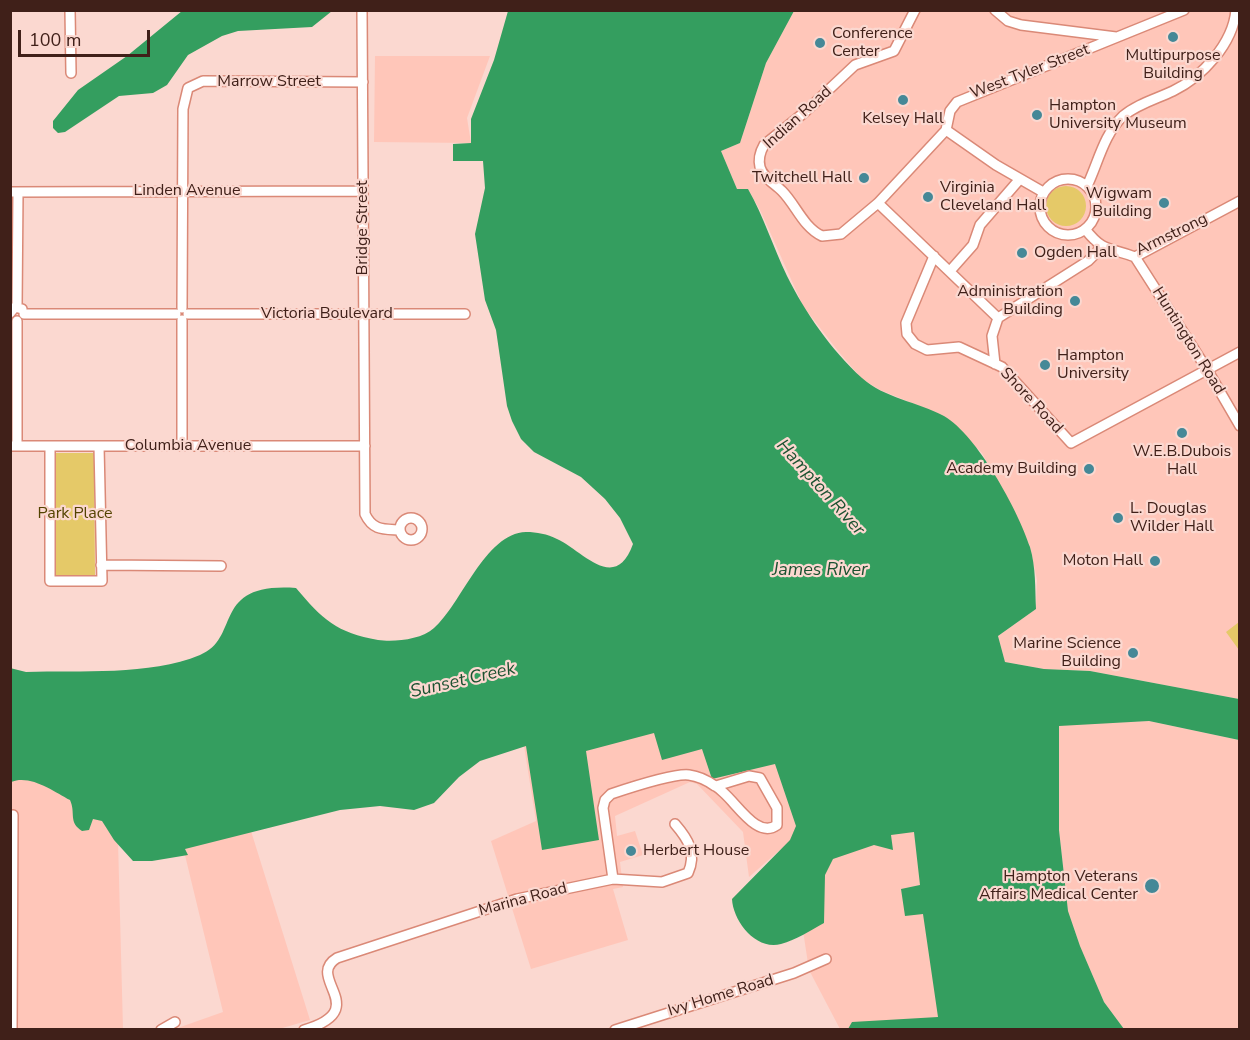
<!DOCTYPE html>
<html>
<head>
<meta charset="utf-8">
<style>
	body { margin:0 }
	#map { position:relative; width:1250px; height:1040px; overflow:hidden; background:#fbd8d0; font-family:"Nunito Sans",sans-serif }
	canvas { display:block }
	.frame { position:absolute; inset:0; border:12px solid #402019; pointer-events:none }
	.scale { position:absolute; left:18px; top:30px; width:132px; height:27px; box-sizing:border-box; border:3px solid #402019; border-top:0; padding-left:8px; font-size:18px; line-height:21px; white-space:nowrap; color:#402019; -webkit-text-stroke:4px #fbd8d0; paint-order:stroke }
</style>
</head>
<body>
<div id="map">
<canvas width="1250" height="1040"></canvas>
<div class="frame"></div>
<div class="scale">100 m</div>
</div>
<script>
const g = document.querySelector('canvas').getContext('2d');
g.lineJoin = 'round';
function fillPath(path, color) { g.fillStyle = color; g.fill(path, 'evenodd'); }
function strokePath(path, color, width, dash) { g.strokeStyle = color; g.lineWidth = width; g.lineCap = dash ? 'butt' : 'round'; g.setLineDash(dash || []); g.stroke(path); }
function drawText(font, color, halo, rows, align = 'center') {
  g.font = font + ' "Nunito Sans",sans-serif'; g.lineWidth = 4.5; g.setLineDash([]); g.textBaseline = 'middle'; g.strokeStyle = halo; g.fillStyle = color; for (const [text, x, y, turn = 0] of rows) {
    g.save(); g.translate(x, y); g.rotate((+turn || 0) * Math.PI / 180); g.textAlign = isNaN(turn) ? turn : align; if (halo) g.strokeText(text, 0, 0); g.fillText(text, 0, 0); g.restore();
  }
}
const built = new Path2D(`
	M 794,11 L 1239,11 L 1239,699 L 1090,671 L 1044,669 L 1005,662 L 998,636 L 1036,609 L 1037,580 L 1030,546 L 982,453 L 944,416 L 880,390 L 862,379 L 838,351 L 803,306 L 761,212 L 748,189 L 737,189 L 721,151 L 740,143 L 766,63 Z
	M 375,56 L 490,56 L 467,118 L 471,143 L 374,142 Z
	M 513,677 L 919,779 L 781,849 L 749,877 L 743,832 L 697,784 L 690,782 L 615,816 L 617,836 L 635,831 L 643,855 L 620,862 L 623,887 L 613,889 L 628,940 L 531,969 L 491,841 L 536,821 Z
	M 1149,721 L 1239,740 L 1239,1029 L 1124,1029 L 1104,1002 L 1080,946 L 1068,911 L 1059,830 L 1059,725 Z
	M 24,775 L 104,816 L 118,841 L 123,1029 L 11,1030 L 11,776 Z
	M 923,825 L 948,1028 L 840,1029 L 809,970 L 802,924 L 826,846 Z
	M 251,831 L 310,1020 L 279,1029 L 172,1030 L 223,1012 L 183,847 Z`);
const green = new Path2D(`
	M1046 206a20 20 0 1 1 40 0a20 20 0 1 1-40 0Z
	M 54,453 L 94,453 L 95,575 L 56,576 Z
	M 1239,622 L 1239,650 L 1226,632 Z`);
const water = new Path2D(`
	M 182,11 L 332,11 L 312,27 L 238,31 L 222,36 L 188,55 L 167,85 L 153,93 L 119,96 L 65,132 L 58,133 L 53,128 L 53,121 L 78,90 L 127,56 Z
	M 508,11 L 794,11 L 766,63 L 740,143 L 721,151 L 737,189 L 748,189 C 764,217 773,247 787,276 C 805,312 831,350 862,378 C 884,398 918,402 944,416 C 977,435 1018,510 1030,547 C 1036,568 1035,588 1036,609 L 998,636 L 1005,662 L 1044,669 L 1090,671 L 1239,699 L 1239,740 L 1149,721 L 1059,726 L 1059,830 L 1068,911 L 1080,946 L 1104,1002 L 1124,1029 L 848,1029 L 852,1022 L 938,1017 L 923,914 L 905,916 L 901,889 L 920,885 L 914,832 L 891,835 L 893,850 L 874,845 L 833,859 L 825,875 L 824,923 C 811,930 796,940 781,944 C 756,951 733,921 732,899 L 790,840 L 796,826 L 775,764 L 712,779 L 702,749 L 662,760 L 654,733 L 586,751 L 599,840 L 542,850 L 526,746 L 480,761 L 459,777 L 434,803 L 414,810 L 380,806 L 340,810 L 185,849 L 188,855 L 152,861 L 133,861 L 114,840 L 102,821 L 93,819 L 89,830 L 82,831 C 68,822 76,813 70,800 C 53,791 30,774 11,782 L 10,668 L 26,672 C 81,670 149,676 200,655 C 242,638 210,582 296,588 C 322,619 337,633 378,640 C 394,642 421,640 434,628 C 461,605 485,533 526,532 C 537,532 547,534 557,539 C 582,550 615,594 633,544 L 620,518 L 605,499 L 581,477 L 534,452 L 521,439 L 512,421 L 507,406 L 496,330 L 485,300 L 475,234 L 485,188 L 483,161 L 453,161 L 453,144 L 471,143 L 471,119 L 494,60 Z`);
const minor = new Path2D(`
	M 70,10 L 71,73
	M 362,10 L 365,514 C 373,531 384,529 400,530
	M 915,10 L 894,51 L 855,65 L 805,112 L 764,145 C 760,152 758,159 760,167 C 763,178 774,183 782,191 C 796,205 803,227 822,236 L 841,234 L 878,203 L 946,130 L 950,111 L 957,102 L 1184,10
	M 995,10 L 1008,21 L 1021,25 L 1116,37
	M 946,130 L 996,165 L 1043,192
	M1040 207a28 28 0 1 1 56 0a28 28 0 1 1-56 0Z
	M 1087,186 C 1098,163 1104,134 1123,116 C 1137,104 1156,99 1173,91 C 1202,77 1233,44 1236,10
	M 10,192 L 363,191
	M 878,203 L 998,318
	M 1085,229 C 1104,253 1109,247 1135,257 L 1240,201
	M 934,256 L 906,323 L 907,334 L 915,344 L 927,350 L 959,347 L 1002,367 L 1071,443 L 1240,352
	M 1135,257 L 1208,371 L 1240,426
	M 950,271 L 973,245 L 980,225 L 1019,180
	M 17,307 L 18,192
	M 182,308 L 183,109 L 188,88 L 203,81 L 363,82
	M 10,313 L 15,307 L 22,309
	M 24,314 L 176,314
	M 188,314 L 465,314
	M 182,320 L 182,445
	M 17,321 L 17,446
	M 995,364 L 992,336 L 998,318 L 1088,261 L 1102,247
	M 10,446 L 365,446
	M 50,446 L 50,581 L 102,581 L 99,446
	M400 529a11 11 0 1 1 22 0a11 11 0 1 1-22 0Z
	M 101,565 L 221,566
	M 613,879 L 662,882 L 688,873 C 697,853 688,839 675,824
	M 12,1030 L 13,815
	M 161,1030 L 175,1022
	M 304,1030 C 374,1009 304,978 337,958 L 517,899 L 613,879 L 603,808 L 605,800 L 611,794 C 626,789 675,773 689,775 C 697,776 708,781 715,786 C 733,795 755,841 777,825 L 777,808 L 760,778 L 749,776 L 716,786
	M 615,1030 L 794,973 L 826,959`);
const markers = [
	[1173,37,6,"#458897"],
	[820,43,6,"#458897"],
	[903,100,6,"#458897"],
	[1037,115,6,"#458897"],
	[864,178,6,"#458897"],
	[928,197,6,"#458897"],
	[1164,203,6,"#458897"],
	[1022,253,6,"#458897"],
	[1075,301,6,"#458897"],
	[1045,365,6,"#458897"],
	[1182,433,6,"#458897"],
	[1089,469,6,"#458897"],
	[1118,518,6,"#458897"],
	[1155,561,6,"#458897"],
	[1133,653,6,"#458897"],
	[631,851,6,"#458897"],
	[1152,886,8,"#458897"]
];
const poiNames = [
	["Conference",832,34],
	["Center",832,52],
	["Multipurpose",1173,56,"center"],
	["Building",1173,74,"center"],
	["Hampton",1049,106],
	["University Museum",1049,124],
	["Kelsey Hall",903,119,"center"],
	["Twitchell Hall",852,178,"right"],
	["Virginia",940,188],
	["Cleveland Hall",940,206],
	["Wigwam",1152,194,"right"],
	["Building",1152,212,"right"],
	["Ogden Hall",1034,253],
	["Administration",1063,292,"right"],
	["Building",1063,310,"right"],
	["Hampton",1057,356],
	["University",1057,374],
	["W.E.B.Dubois",1182,452,"center"],
	["Hall",1182,470,"center"],
	["Academy Building",1077,469,"right"],
	["L. Douglas",1130,509],
	["Wilder Hall",1130,527],
	["Moton Hall",1143,561,"right"],
	["Marine Science",1121,644,"right"],
	["Building",1121,662,"right"],
	["Herbert House",643,851],
	["Hampton Veterans",1138,877,"right"],
	["Affairs Medical Center",1138,895,"right"]
];
const streetNames = [
	["West Tyler Street",1030,72,-21],
	["Marrow Street",269,82],
	["Indian Road",798,118,-42],
	["Linden Avenue",187,191],
	["Bridge Street",363,228,-90],
	["Armstrong",1172,235,-26],
	["Victoria Boulevard",327,314],
	["Huntington Road",1188,341,58],
	["Shore Road",1031,401,47],
	["Columbia Avenue",188,446],
	["Marina Road",523,900,-15],
	["Ivy Home Road",721,996,-17]
];
const parkNames = [
	["Park Place",75,514]
];
const waterNames = [
	["Hampton River",820,488,48],
	["James River",820,571],
	["Sunset Creek",463,681,-13]
];
fillPath(built, '#ffc6b9');
fillPath(green, '#e5c968');
fillPath(water, '#349e5f');
strokePath(minor, '#da8977', 12);
strokePath(minor, '#fff', 9);
for (const [x, y, r, color] of markers) { const dot = new Path2D(); dot.arc(x, y, r, 0, 2 * Math.PI); g.fillStyle = color; g.fill(dot); strokePath(dot, '#fbd8d0', 2); }
drawText('16px', '#402019', '#fbd8d0', poiNames, 'left');
drawText('16px', '#402019', '#fbd8d0', streetNames);
drawText('16px', '#534300', '#fbd8d0', parkNames);
drawText('italic 18px', '#1b5130', '#fbd8d0', waterNames);
</script>
</body>
</html>
